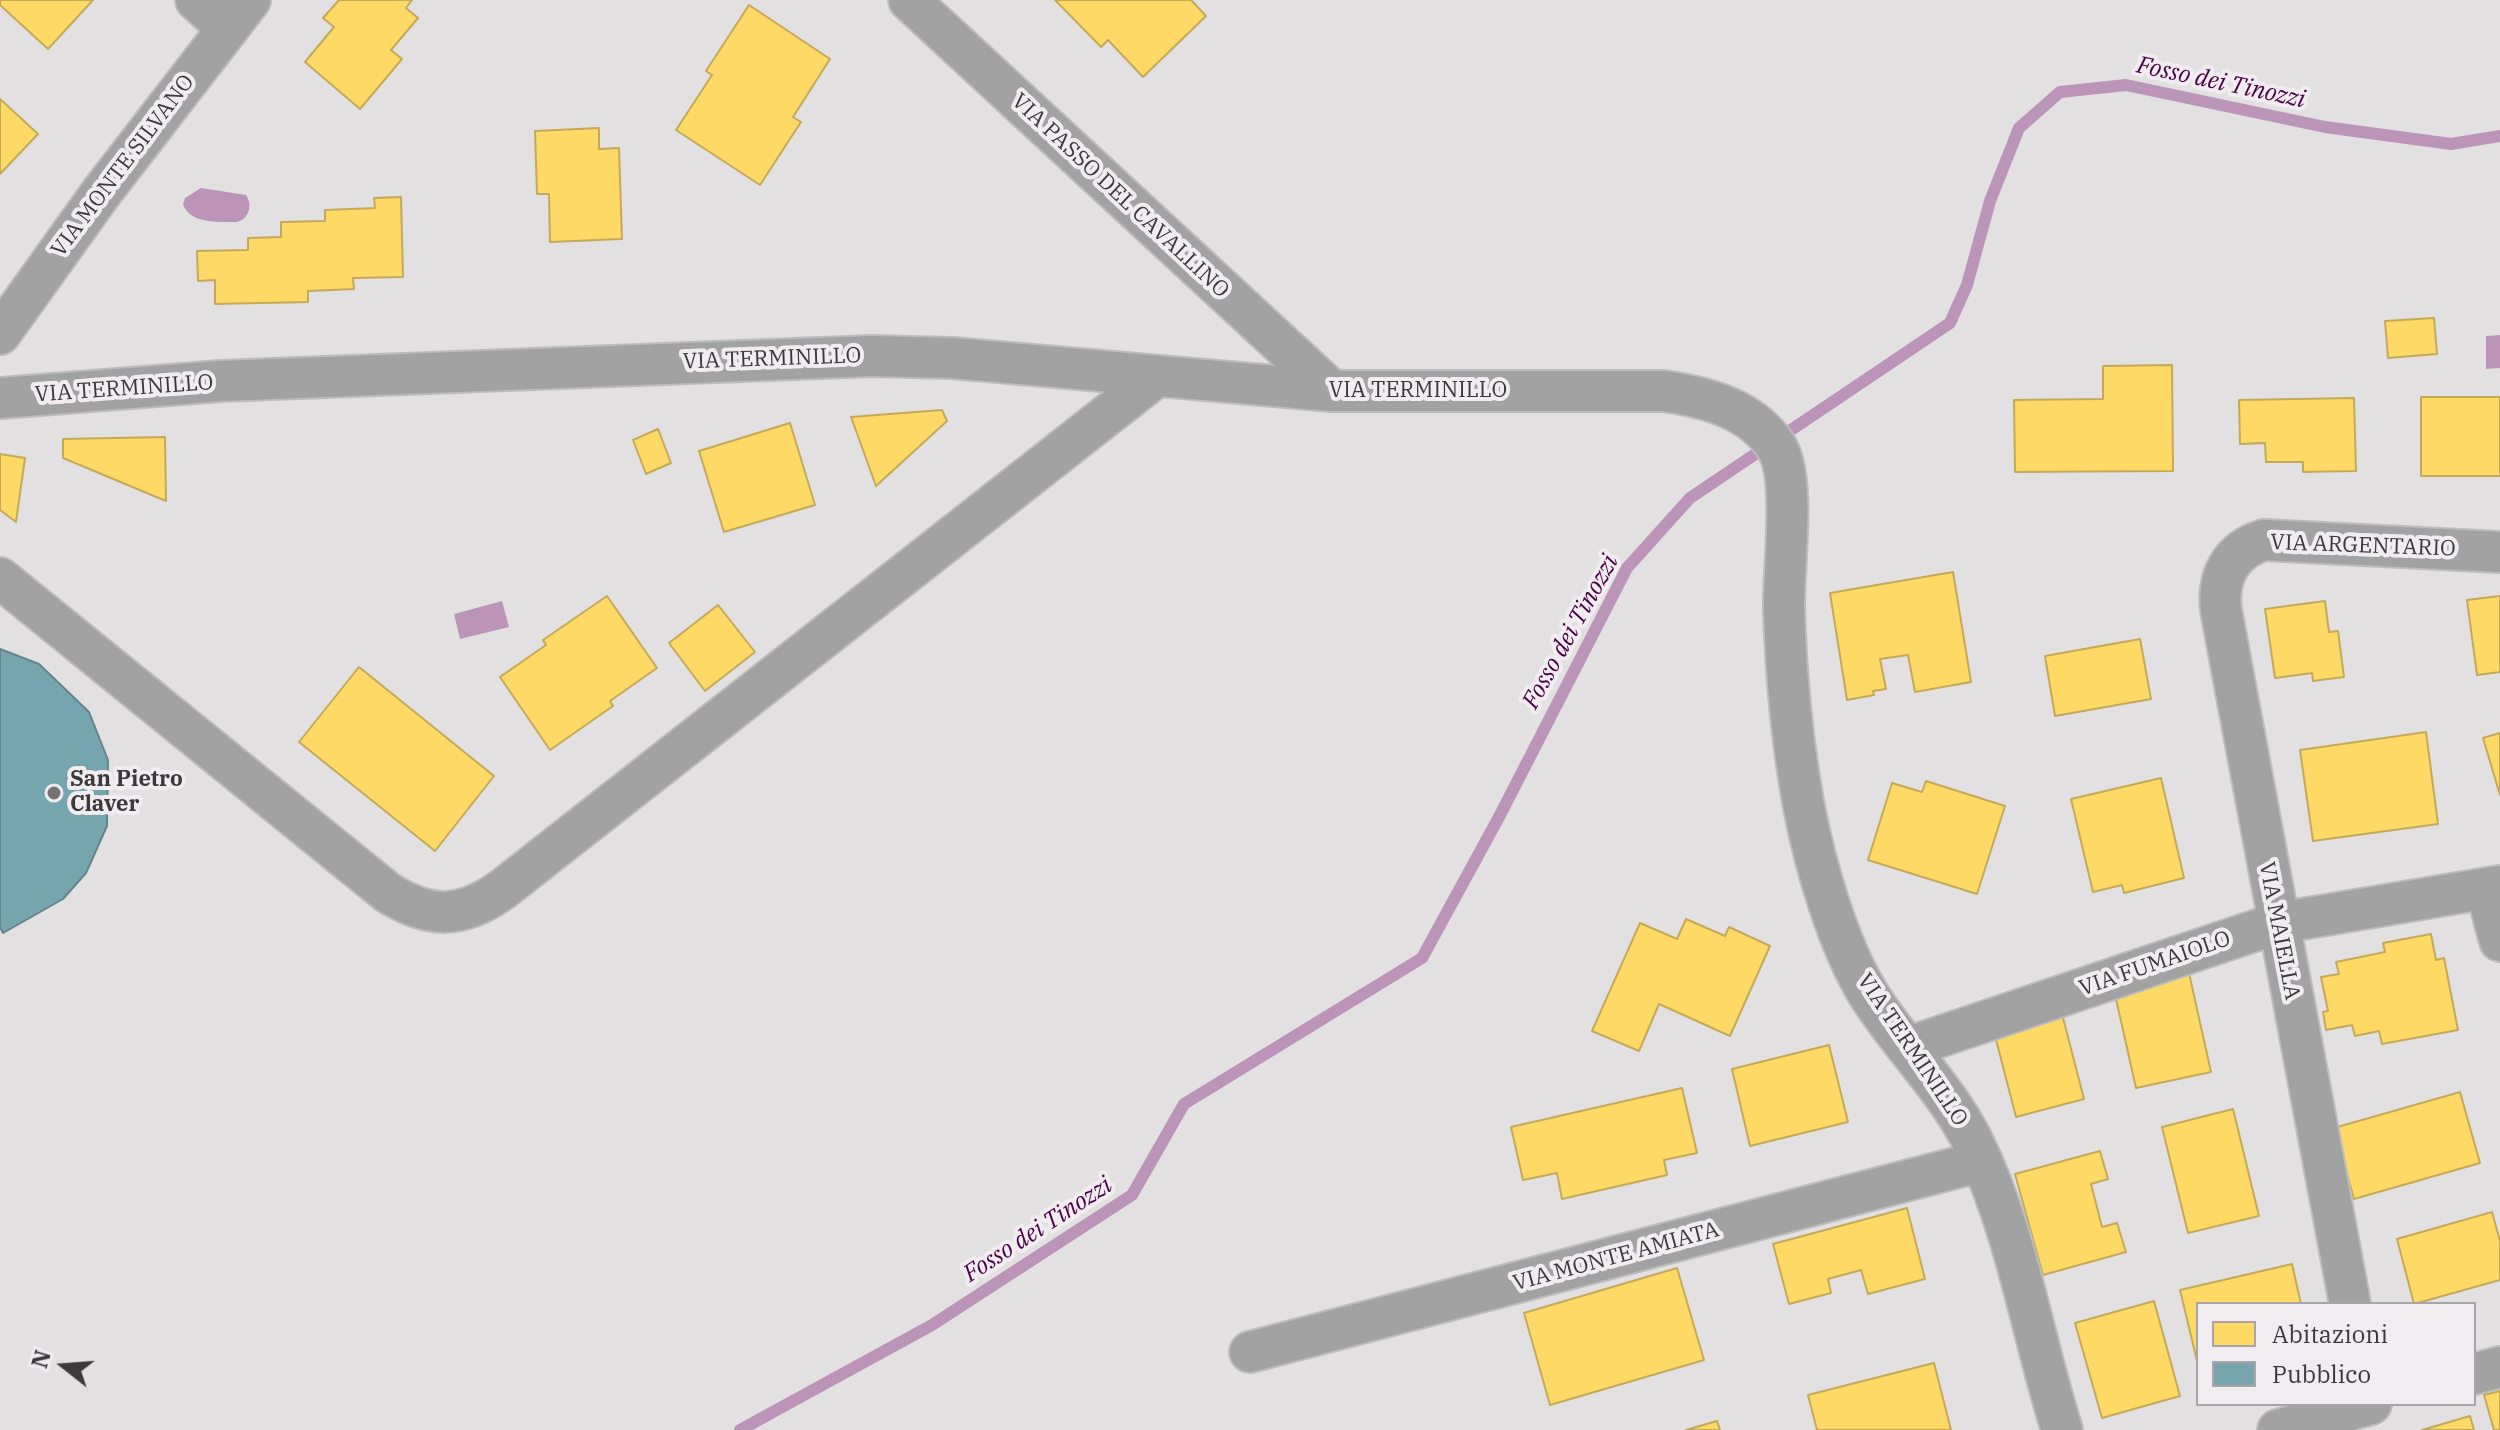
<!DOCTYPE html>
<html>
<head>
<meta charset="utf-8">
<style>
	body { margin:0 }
	#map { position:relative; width:2500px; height:1430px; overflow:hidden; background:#e3e0e2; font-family:"IBM Plex Serif",serif }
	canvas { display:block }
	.legend { position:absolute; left:2196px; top:1302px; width:280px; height:104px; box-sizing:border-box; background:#f1ecf0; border:2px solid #a8a4a7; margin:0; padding:10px 14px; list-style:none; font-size:24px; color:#3b393a }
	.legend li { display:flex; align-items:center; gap:16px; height:40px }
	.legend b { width:40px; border:2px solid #a8a4a7 }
	.north { position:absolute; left:24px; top:1326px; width:80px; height:80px; -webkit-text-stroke:6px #f1ecf0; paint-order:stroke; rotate:287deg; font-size:22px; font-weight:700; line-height:32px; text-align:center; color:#3b393a }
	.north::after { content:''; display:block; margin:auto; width:28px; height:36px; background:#3b393a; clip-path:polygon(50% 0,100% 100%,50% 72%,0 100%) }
</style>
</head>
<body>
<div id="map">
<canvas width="2500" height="1430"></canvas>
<ul class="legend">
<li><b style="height:22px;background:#ffd966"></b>Abitazioni</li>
<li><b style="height:22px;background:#76a5af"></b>Pubblico</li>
</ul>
<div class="north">N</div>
</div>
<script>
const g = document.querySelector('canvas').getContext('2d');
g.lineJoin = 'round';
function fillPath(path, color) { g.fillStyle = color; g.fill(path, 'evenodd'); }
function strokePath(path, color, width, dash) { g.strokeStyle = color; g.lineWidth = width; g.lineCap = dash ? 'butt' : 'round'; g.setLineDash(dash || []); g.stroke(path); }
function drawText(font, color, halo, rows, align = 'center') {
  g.font = font + ' "IBM Plex Serif",serif'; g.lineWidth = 8; g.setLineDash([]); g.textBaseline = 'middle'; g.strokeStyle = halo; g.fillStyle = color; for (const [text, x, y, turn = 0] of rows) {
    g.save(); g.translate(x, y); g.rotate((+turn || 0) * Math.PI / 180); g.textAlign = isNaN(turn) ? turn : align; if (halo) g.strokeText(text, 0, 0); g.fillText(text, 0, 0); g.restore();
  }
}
const water = new Path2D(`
	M 201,188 L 246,195 C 253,205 249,219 237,222 C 219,222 189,224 183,204 L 185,198 Z
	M 2500,335 L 2500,368 L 2486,369 L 2486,336 Z
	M 502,601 L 509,627 L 460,639 L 454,614 Z`);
const homes = new Path2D(`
	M 0,0 L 93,0 L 48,49 L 0,5 Z
	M 339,0 L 412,0 L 406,8 L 418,18 L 391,50 L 402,59 L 360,109 L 305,62 L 334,27 L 323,18 Z
	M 1055,0 L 1191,0 L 1206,16 L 1143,77 L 1108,40 L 1101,47 Z
	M 749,5 L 830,59 L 793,117 L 801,122 L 760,185 L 676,130 L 712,75 L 706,71 Z
	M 0,99 L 38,134 L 0,174 Z
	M 599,128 L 599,149 L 619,148 L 622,239 L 550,242 L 549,194 L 537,194 L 535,131 Z
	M 401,197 L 403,277 L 353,278 L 354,289 L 308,291 L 308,302 L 215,304 L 215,280 L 198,281 L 197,251 L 248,250 L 248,238 L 281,237 L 281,222 L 325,221 L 325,210 L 375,208 L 374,198 Z
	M 2434,318 L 2437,354 L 2388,358 L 2385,321 Z
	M 2172,365 L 2173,471 L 2015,472 L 2014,400 L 2103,399 L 2103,366 Z
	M 2421,397 L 2500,397 L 2500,476 L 2421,476 Z
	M 2354,398 L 2356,471 L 2303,472 L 2303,462 L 2266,462 L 2265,443 L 2240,444 L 2239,400 Z
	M 942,410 L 947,421 L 876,486 L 851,417 Z
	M 790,423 L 815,505 L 724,532 L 699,451 Z
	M 658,429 L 671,463 L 646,474 L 633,440 Z
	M 165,437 L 166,501 L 63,458 L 63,439 Z
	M 0,454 L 25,458 L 16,522 L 0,510 Z
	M 1953,572 L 1971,682 L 1915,692 L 1908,655 L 1880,659 L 1886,689 L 1873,691 L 1874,695 L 1847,700 L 1830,593 Z
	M 607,596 L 657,668 L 610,701 L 613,706 L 550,750 L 500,677 L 546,645 L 543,640 Z
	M 2500,596 L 2500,672 L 2477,675 L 2467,600 Z
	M 2325,601 L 2329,632 L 2338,631 L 2344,677 L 2313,681 L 2312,673 L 2275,678 L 2265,609 Z
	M 718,605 L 755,652 L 705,691 L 669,643 Z
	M 2140,639 L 2151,699 L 2055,716 L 2045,656 Z
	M 359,667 L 494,776 L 435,851 L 299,742 Z
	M 2426,732 L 2438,824 L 2313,841 L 2300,750 Z
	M 2500,733 L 2500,795 L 2483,738 Z
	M 2161,778 L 2184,878 L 2124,893 L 2122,885 L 2093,892 L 2071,799 Z
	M 1926,781 L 2005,806 L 1977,894 L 1868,860 L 1892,783 L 1922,792 Z
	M 1686,919 L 1725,936 L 1729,927 L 1770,946 L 1730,1036 L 1659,1004 L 1639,1051 L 1592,1031 L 1640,923 L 1677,939 Z
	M 2431,934 L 2436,960 L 2444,958 L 2458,1030 L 2382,1044 L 2379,1031 L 2355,1036 L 2352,1025 L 2326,1030 L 2323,1012 L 2328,1011 L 2321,977 L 2339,974 L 2336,962 L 2385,952 L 2383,943 Z
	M 2189,973 L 2211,1072 L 2136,1088 L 2114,990 Z
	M 2061,1010 L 2084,1099 L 2016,1117 L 1993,1028 Z
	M 1829,1045 L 1848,1122 L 1750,1146 L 1732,1069 Z
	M 1682,1088 L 1697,1153 L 1664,1160 L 1667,1175 L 1562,1199 L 1557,1173 L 1523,1180 L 1511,1127 Z
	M 2460,1092 L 2480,1163 L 2354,1199 L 2334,1128 Z
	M 2233,1109 L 2259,1216 L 2188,1233 L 2162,1127 Z
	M 2100,1151 L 2108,1179 L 2091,1184 L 2102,1227 L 2117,1223 L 2126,1252 L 2043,1275 L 2015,1174 Z
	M 1907,1208 L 1925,1279 L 1868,1294 L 1861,1270 L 1828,1279 L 1831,1293 L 1789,1304 L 1773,1244 Z
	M 2492,1212 L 2500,1241 L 2500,1280 L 2414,1304 L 2397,1239 Z
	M 2292,1264 L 2301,1304 L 2198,1304 L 2198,1365 L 2180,1290 Z
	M 1677,1268 L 1704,1360 L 1550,1405 L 1524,1313 Z
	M 2154,1301 L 2180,1396 L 2102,1418 L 2075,1323 Z
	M 1934,1363 L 1951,1430 L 1817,1430 L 1808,1395 Z
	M 2500,1391 L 2500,1430 L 2494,1430 L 2484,1395 Z
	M 2470,1416 L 2474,1430 L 2422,1430 Z
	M 1717,1421 L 1720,1430 L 1686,1430 Z`);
const public = new Path2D(`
	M 0,649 L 39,664 L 89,712 L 108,760 L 107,826 L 86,873 L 63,899 L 3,933 L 0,927 Z`);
const stream = new Path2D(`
	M 740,1430 L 932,1325 L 1132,1195 L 1184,1104 L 1422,958 L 1499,817 L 1627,568 L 1690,498 L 1950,323 L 1967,285 L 1990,201 L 2019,128 L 2060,92 L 2126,85 L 2325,127 L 2451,144 L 2500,136`);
const minor = new Path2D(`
	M 196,0 L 228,29
	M 909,0 L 1332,391
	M 0,334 L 101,193 L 250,0
	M 0,398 L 221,381 L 872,356 L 952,358 L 1332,391 L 1663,391 C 1706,397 1753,409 1777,448 C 1796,479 1783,570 1784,609 C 1786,675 1792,742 1804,807 C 1815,865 1838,945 1869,995 C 1901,1046 1946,1088 1973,1142 C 2017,1232 2032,1335 2062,1430
	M 0,578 L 387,892 C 429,919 462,919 503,889 L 1157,376
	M 2486,889 L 2500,941
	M 1909,1047 L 2278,923 L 2500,886
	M 2350,1304 L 2221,610 C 2217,576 2231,550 2264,540 L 2500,552
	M 1250,1352 L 1982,1161
	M 2474,1374 L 2500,1367
	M 2278,1430 L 2371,1404`);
const markers = [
	[54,793,8,"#767375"]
];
const streetNames = [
	["VIA MONTE SILVANO",123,166,-53],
	["VIA PASSO DEL CAVALLINO",1120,196,43],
	["VIA TERMINILLO",772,359,-2],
	["VIA TERMINILLO",124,389,-4],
	["VIA TERMINILLO",1418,391],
	["VIA ARGENTARIO",2363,546,2],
	["VIA MAIELLA",2279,931,79],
	["VIA FUMAIOLO",2155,964,-19],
	["VIA TERMINILLO",1912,1050,56],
	["VIA MONTE AMIATA",1616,1257,-15]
];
const poiNames = [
	["San Pietro",70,780],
	["Claver",70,805]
];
const waterNames = [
	["Fosso dei Tinozzi",2221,83,12],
	["Fosso dei Tinozzi",1571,632,-61],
	["Fosso dei Tinozzi",1038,1230,-33]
];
fillPath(water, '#bd94b9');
fillPath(homes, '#ffd966');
strokePath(homes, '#c4a959', 2);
fillPath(public, '#76a5af');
strokePath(public, '#64858c', 2);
strokePath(stream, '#bd94b9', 12);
strokePath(minor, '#bdbcbd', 44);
strokePath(minor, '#a2a2a2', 40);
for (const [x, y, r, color] of markers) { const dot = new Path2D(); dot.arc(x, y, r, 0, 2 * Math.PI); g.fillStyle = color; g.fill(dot); strokePath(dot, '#f1ecf0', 3); }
drawText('22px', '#3b393a', '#f1ecf0', streetNames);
drawText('bold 22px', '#3b393a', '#f1ecf0', poiNames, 'left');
drawText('italic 24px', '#490046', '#f1ecf0', waterNames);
</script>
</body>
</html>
